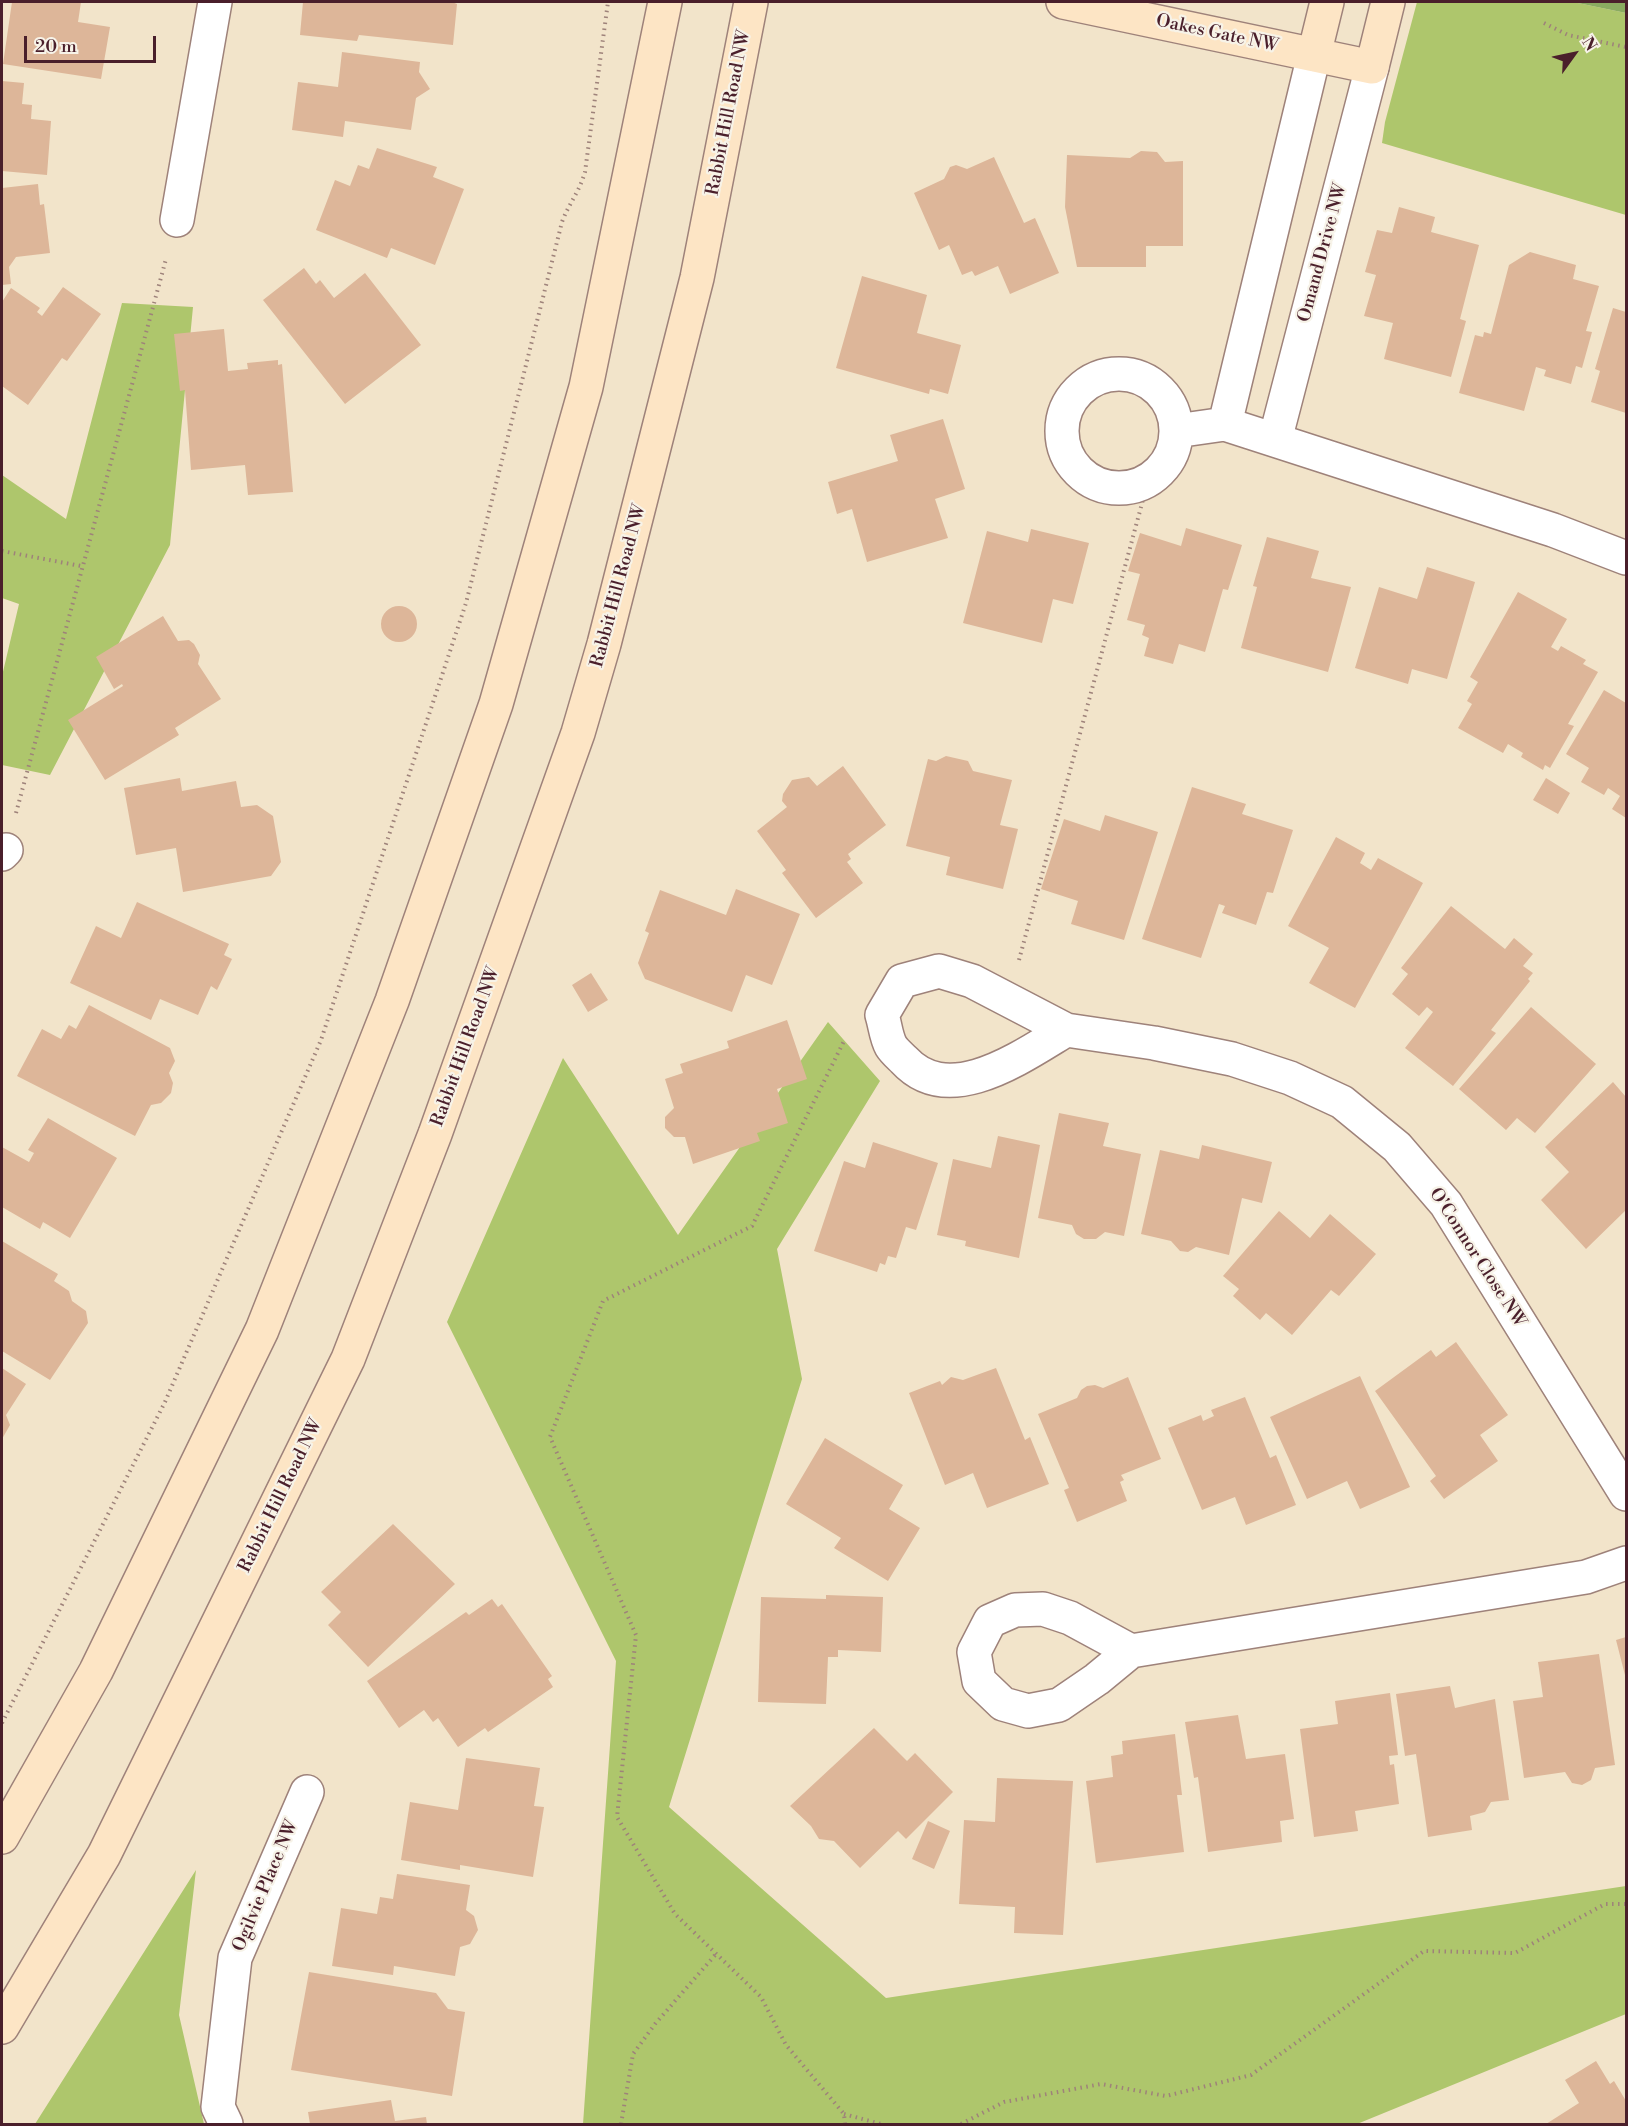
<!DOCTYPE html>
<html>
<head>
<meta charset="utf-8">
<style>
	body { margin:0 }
	#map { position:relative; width:1628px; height:2126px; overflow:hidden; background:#f2e4ca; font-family:"Libre Bodoni",serif }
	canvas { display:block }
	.frame { position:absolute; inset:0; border:3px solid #4a1f2b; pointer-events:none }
	.north { position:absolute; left:1544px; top:24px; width:60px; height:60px; -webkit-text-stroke:4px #f7f3e8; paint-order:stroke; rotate:57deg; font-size:16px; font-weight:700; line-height:24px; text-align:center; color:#4a1f2b }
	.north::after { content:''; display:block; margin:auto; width:21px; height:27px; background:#4a1f2b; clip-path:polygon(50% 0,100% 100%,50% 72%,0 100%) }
	.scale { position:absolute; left:24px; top:36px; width:132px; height:27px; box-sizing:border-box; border:3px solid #4a1f2b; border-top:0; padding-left:8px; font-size:18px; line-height:21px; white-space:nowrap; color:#4a1f2b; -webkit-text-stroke:4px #f7f3e8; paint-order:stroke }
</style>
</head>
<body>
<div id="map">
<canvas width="1628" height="2126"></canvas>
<div class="frame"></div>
<div class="north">N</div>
<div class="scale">20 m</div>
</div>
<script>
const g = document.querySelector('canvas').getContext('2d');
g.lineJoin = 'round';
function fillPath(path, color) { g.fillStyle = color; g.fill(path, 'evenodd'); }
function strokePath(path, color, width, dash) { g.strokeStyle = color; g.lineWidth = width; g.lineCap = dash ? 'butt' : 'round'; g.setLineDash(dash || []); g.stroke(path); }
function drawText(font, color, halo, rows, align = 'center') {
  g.font = font + ' "Libre Bodoni",serif'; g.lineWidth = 4.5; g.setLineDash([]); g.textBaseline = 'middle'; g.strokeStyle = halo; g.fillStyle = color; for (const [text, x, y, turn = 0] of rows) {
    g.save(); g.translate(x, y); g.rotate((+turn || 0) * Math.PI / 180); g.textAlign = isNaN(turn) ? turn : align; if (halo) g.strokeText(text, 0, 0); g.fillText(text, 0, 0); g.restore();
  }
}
const green = new Path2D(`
	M 1417,2 L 1573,2 L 1626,13 L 1626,215 L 1382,143 L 1385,122 Z
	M 122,303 L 193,307 L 170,545 L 50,775 L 2,765 L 2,676 L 19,604 L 2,598 L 2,475 L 66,519 Z
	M 828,1022 L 880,1081 L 777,1249 L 802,1379 L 669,1807 L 886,1998 L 1626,1886 L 1626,2014 L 1357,2124 L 583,2124 L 616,1661 L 447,1322 L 563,1058 L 678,1235 Z
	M 196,1870 L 179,2015 L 204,2124 L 35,2124 Z`);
const forest = new Path2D(`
	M 1573,2 L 1626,2 L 1626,13 Z`);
const building = new Path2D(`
	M 12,2 L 81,2 L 78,22 L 110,27 L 101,79 L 3,64 Z
	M 303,2 L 452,2 L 457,4 L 453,45 L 359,35 L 357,41 L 300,35 Z
	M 342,52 L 420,62 L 419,72 L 430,89 L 416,98 L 411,130 L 345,121 L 343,137 L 292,130 L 298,82 L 338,87 Z
	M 2,81 L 24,83 L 22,104 L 32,105 L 31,119 L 51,121 L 47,175 L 2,171 Z
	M 377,148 L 437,167 L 433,177 L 464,189 L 435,265 L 391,248 L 387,258 L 316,230 L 335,180 L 350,186 L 358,165 L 369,169 Z
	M 1141,151 L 1157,152 L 1165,162 L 1183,161 L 1183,246 L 1146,246 L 1146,267 L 1077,267 L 1065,207 L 1067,155 L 1130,158 Z
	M 994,157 L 1024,223 L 1035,218 L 1059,273 L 1010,294 L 998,266 L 975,276 L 972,271 L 962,275 L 949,245 L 939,250 L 914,193 L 944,179 L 950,167 L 956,165 L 967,169 Z
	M 38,184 L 40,205 L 44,204 L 50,253 L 16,257 L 9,267 L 11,284 L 2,285 L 2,188 Z
	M 1399,207 L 1435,217 L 1431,232 L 1479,245 L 1460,319 L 1466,321 L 1451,377 L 1384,359 L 1393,323 L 1364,316 L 1376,275 L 1365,272 L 1377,230 L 1392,233 Z
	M 1530,252 L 1576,265 L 1573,279 L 1599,286 L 1586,331 L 1592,332 L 1582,368 L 1576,366 L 1571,384 L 1544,376 L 1546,370 L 1536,367 L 1524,411 L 1459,393 L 1475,335 L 1483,337 L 1484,332 L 1491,334 L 1509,265 Z
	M 304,268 L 316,284 L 320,280 L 334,298 L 365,273 L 421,345 L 345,404 L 263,300 Z
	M 862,276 L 927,295 L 917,333 L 961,345 L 948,394 L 930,389 L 929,394 L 836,368 Z
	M 63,287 L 101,314 L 67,361 L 62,358 L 28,405 L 2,386 L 2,302 L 11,288 L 40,308 L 37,312 L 42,316 Z
	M 1613,308 L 1626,312 L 1626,413 L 1591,402 L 1600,371 L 1595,369 Z
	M 224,329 L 228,371 L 248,369 L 247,363 L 278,360 L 278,365 L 282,364 L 293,492 L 248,495 L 245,465 L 191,470 L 185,390 L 180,391 L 174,334 Z
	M 943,419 L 965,489 L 935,499 L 948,538 L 867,562 L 852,509 L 837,514 L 828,482 L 898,461 L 890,435 Z
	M 1186,528 L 1242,545 L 1228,590 L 1223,589 L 1205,652 L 1179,644 L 1173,664 L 1144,656 L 1149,638 L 1142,635 L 1145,625 L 1127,620 L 1140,574 L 1128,571 L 1140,533 L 1181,546 Z
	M 1031,529 L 1089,543 L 1073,604 L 1053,599 L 1042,643 L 963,623 L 987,531 L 1028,542 Z
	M 1267,537 L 1319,551 L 1311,578 L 1351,587 L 1328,672 L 1241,648 L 1257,587 L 1253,586 Z
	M 1427,567 L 1475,582 L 1447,679 L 1412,669 L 1408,684 L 1355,668 L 1379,587 L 1417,599 Z
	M 1518,592 L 1567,619 L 1551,647 L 1558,651 L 1561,646 L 1586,660 L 1583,664 L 1598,672 L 1568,724 L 1574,726 L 1550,768 L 1545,765 L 1543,770 L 1521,757 L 1523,753 L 1508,744 L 1503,753 L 1458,728 L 1472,704 L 1467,701 L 1478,682 L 1470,677 Z
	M381 624a18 18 0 1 1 36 0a18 18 0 1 1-36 0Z
	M 163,616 L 178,641 L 189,640 L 194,644 L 200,655 L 198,664 L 221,699 L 175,728 L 179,735 L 105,780 L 68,720 L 123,686 L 122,684 L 114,689 L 96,657 Z
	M 1604,690 L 1626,703 L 1626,818 L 1612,809 L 1620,796 L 1608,788 L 1604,795 L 1581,782 L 1589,768 L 1566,754 Z
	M 946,756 L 968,761 L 973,771 L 1012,780 L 1000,825 L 1018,829 L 1003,889 L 946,875 L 950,857 L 906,846 L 928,759 L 936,761 Z
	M 843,766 L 886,825 L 848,854 L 851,859 L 847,862 L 863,883 L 816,918 L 782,873 L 786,870 L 757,831 L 787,807 L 782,801 L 783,794 L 792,780 L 809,777 L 817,786 Z
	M 180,778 L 182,791 L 236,781 L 241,807 L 257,805 L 273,816 L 281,862 L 271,876 L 183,892 L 176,848 L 136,855 L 124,788 Z
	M 1546,778 L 1570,793 L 1558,814 L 1533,800 Z
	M 1192,787 L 1246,804 L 1242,814 L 1293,830 L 1273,893 L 1267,892 L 1256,925 L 1222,913 L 1225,906 L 1219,904 L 1201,958 L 1142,939 Z
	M 1105,815 L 1158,832 L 1124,940 L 1071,924 L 1078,901 L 1041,889 L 1064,819 L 1100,831 Z
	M 1336,837 L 1365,853 L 1360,863 L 1371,870 L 1378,858 L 1423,883 L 1355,1008 L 1309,983 L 1329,948 L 1288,926 Z
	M 736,889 L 800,914 L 772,985 L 746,975 L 732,1012 L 645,979 L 638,963 L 649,933 L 645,931 L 660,890 L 726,915 Z
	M 137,902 L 229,944 L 224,955 L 232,959 L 217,990 L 211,986 L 198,1015 L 160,999 L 151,1020 L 70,983 L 96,926 L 121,938 Z
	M 1451,906 L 1505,949 L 1514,938 L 1533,954 L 1523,966 L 1533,973 L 1528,979 L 1530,981 L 1491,1030 L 1496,1033 L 1453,1086 L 1405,1048 L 1433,1012 L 1427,1007 L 1419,1016 L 1392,994 L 1408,974 L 1401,968 Z
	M 591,973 L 608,1000 L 588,1012 L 572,985 Z
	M 89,1005 L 170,1048 L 175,1061 L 169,1073 L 173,1083 L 171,1093 L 161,1103 L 151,1105 L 135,1136 L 17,1076 L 42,1029 L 61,1039 L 69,1025 L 76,1029 Z
	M 1531,1007 L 1596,1064 L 1535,1133 L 1517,1118 L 1506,1130 L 1459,1089 Z
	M 787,1020 L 807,1079 L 777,1089 L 788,1123 L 757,1133 L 760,1141 L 693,1164 L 685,1137 L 674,1137 L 665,1128 L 665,1117 L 674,1108 L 665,1079 L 683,1073 L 680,1064 L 729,1048 L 727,1041 Z
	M 1613,1082 L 1626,1097 L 1626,1210 L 1586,1249 L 1541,1200 L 1569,1172 L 1545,1147 Z
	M 1059,1113 L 1109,1123 L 1103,1146 L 1141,1154 L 1124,1236 L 1105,1232 L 1096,1239 L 1084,1239 L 1076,1234 L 1072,1225 L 1038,1218 Z
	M 48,1118 L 117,1158 L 70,1238 L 43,1222 L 40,1229 L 2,1207 L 2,1147 L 29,1162 L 34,1153 L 28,1150 Z
	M 998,1136 L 1040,1145 L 1019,1258 L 965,1246 L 966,1241 L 937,1235 L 953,1159 L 991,1168 Z
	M 873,1142 L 938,1163 L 916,1230 L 906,1227 L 896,1258 L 888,1256 L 885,1265 L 880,1263 L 877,1272 L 814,1251 L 844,1161 L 865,1168 Z
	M 1202,1145 L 1272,1162 L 1262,1203 L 1242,1198 L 1229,1255 L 1196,1247 L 1188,1252 L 1180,1251 L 1171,1241 L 1141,1234 L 1160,1150 L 1199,1159 Z
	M 1279,1211 L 1310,1238 L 1330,1214 L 1376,1254 L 1339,1296 L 1331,1290 L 1292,1335 L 1266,1313 L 1260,1320 L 1233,1296 L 1239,1289 L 1223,1276 Z
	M 2,1241 L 58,1274 L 54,1281 L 69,1291 L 72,1301 L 86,1311 L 88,1323 L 50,1380 L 2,1351 Z
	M 1456,1342 L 1508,1415 L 1480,1435 L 1498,1461 L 1444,1499 L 1430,1481 L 1436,1476 L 1375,1391 L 1431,1350 L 1436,1357 Z
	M 2,1368 L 26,1384 L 6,1415 L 10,1425 L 2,1439 Z
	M 996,1368 L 1025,1440 L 1030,1437 L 1049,1484 L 987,1508 L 973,1473 L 945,1485 L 909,1393 L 940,1381 L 942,1385 L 951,1377 L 963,1380 Z
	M 1360,1376 L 1410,1487 L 1360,1509 L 1347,1481 L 1307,1499 L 1270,1417 Z
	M 1128,1377 L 1161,1459 L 1121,1475 L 1124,1480 L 1120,1482 L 1127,1501 L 1077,1522 L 1064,1490 L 1069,1488 L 1038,1414 L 1077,1398 L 1081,1390 L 1087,1386 L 1095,1385 L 1103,1388 Z
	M 1245,1397 L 1270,1458 L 1276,1455 L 1296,1505 L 1246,1525 L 1235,1497 L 1202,1510 L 1168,1428 L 1201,1415 L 1203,1421 L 1214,1416 L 1211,1410 Z
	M 825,1438 L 903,1485 L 889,1509 L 920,1528 L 888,1581 L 834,1548 L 841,1538 L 786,1504 Z
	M 393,1524 L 455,1584 L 368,1667 L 328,1625 L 341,1612 L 321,1592 Z
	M 826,1595 L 883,1597 L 881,1652 L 838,1650 L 838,1657 L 828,1657 L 826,1704 L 758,1702 L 761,1597 L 826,1599 Z
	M 492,1599 L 498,1607 L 502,1604 L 552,1676 L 548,1679 L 553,1687 L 488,1732 L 485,1728 L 458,1747 L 438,1718 L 433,1722 L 424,1710 L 399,1728 L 367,1681 L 466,1612 L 469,1615 Z
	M 1626,1637 L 1626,1679 L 1616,1640 Z
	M 1599,1654 L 1615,1765 L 1595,1768 L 1591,1780 L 1582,1785 L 1572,1783 L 1565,1772 L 1524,1778 L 1513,1701 L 1543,1697 L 1538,1662 Z
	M 1450,1686 L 1455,1708 L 1495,1699 L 1509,1800 L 1491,1802 L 1485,1812 L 1470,1816 L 1472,1830 L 1428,1837 L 1416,1754 L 1405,1756 L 1396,1694 Z
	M 1390,1693 L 1398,1755 L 1389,1756 L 1390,1765 L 1394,1764 L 1399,1804 L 1355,1811 L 1358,1831 L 1314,1837 L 1300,1729 L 1338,1724 L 1335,1701 Z
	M 1238,1715 L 1246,1759 L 1285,1754 L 1294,1819 L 1280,1821 L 1282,1842 L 1208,1852 L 1198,1777 L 1194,1778 L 1185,1722 Z
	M 874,1728 L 907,1761 L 915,1753 L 953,1792 L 906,1839 L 898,1831 L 860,1868 L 834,1841 L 819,1839 L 811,1826 L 790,1806 Z
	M 1175,1734 L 1182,1795 L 1177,1795 L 1184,1852 L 1096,1863 L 1086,1781 L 1113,1777 L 1111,1756 L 1123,1754 L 1122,1741 Z
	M 466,1758 L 540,1768 L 534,1806 L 544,1807 L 533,1877 L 460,1865 L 460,1870 L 401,1860 L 410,1802 L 458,1810 Z
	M 997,1778 L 1073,1781 L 1063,1935 L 1014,1933 L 1015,1907 L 959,1904 L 964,1820 L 995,1822 Z
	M 928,1821 L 950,1831 L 934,1869 L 912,1859 Z
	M 397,1874 L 470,1885 L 466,1910 L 474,1916 L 478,1930 L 470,1944 L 460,1947 L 455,1976 L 394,1966 L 393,1975 L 332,1966 L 341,1908 L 377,1914 L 380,1897 L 393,1899 Z
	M 309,1972 L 436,1993 L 448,2009 L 465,2012 L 452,2096 L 291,2070 Z
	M 1596,2061 L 1610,2084 L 1614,2081 L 1626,2101 L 1626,2124 L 1546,2124 L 1579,2103 L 1565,2080 Z
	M 391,2100 L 395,2121 L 426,2117 L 427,2124 L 310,2124 L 308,2112 Z`);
const path = new Path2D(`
	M 1544,23 L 1568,35 L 1626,47
	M 2,551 L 81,566
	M 16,813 L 166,259
	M 1019,960 L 1148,481
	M 2,1723 L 165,1402 L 321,1040 L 466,603 L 562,222 C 569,203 579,193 585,172 L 608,2
	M 844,2114 L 881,2124
	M 621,2124 L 633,2054 L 655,2024 L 716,1954
	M 845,2124 L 844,2114 L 786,2045 L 761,1997 L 675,1914 L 617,1817 L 636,1635 L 550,1437 L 603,1301 L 752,1226 L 845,1039
	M 961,2124 L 1004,2102 L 1101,2084 L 1166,2096 L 1251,2075 L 1424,1951 L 1515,1953 L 1605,1904 L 1626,1904`);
const street = new Path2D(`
	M 177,220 L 215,2
	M1062 431a57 57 0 1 1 114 0a57 57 0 1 1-114 0Z
	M 1225,424 L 1314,55
	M 1176,431 L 1225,424 L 1553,530 L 1626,558
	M 1275,440 L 1372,67
	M 2,854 L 6,850
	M 1066,1030 C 1021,1057 949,1109 904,1060 C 900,1056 894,1051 891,1046 C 886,1037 885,1024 882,1015 L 902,981 L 939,971 L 972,981 L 1066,1030 L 1154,1043 L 1232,1059 L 1290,1078 L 1342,1102 L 1397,1147 L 1446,1204 L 1626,1494
	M 1131,1651 L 1070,1618 L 1043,1609 L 1015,1610 L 990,1621 L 974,1652 L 979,1681 L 1003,1704 L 1028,1711 L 1059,1705 L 1097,1679 L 1131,1651 L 1586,1577 L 1626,1563
	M 226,2124 L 218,2107 L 235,1958 L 307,1792`);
const secondary = new Path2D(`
	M 1063,2 L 1372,67 L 1388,2
	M 1314,55 L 1327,2
	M 2,1837 L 96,1671 L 262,1330 L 392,1001 L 496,704 L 586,387 L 665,2
	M 2,2027 L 104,1855 L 348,1359 L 435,1134 L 578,733 L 604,644 L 697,278 L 751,2`);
const streetNames = [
	["Oakes Gate NW",1217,34,12],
	["Rabbit Hill Road NW",729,113,-79],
	["Omand Drive NW",1323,253,-75],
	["Rabbit Hill Road NW",619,586,-75],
	["Rabbit Hill Road NW",466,1047,-70],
	["O'Connor Close NW",1477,1258,57],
	["Rabbit Hill Road NW",281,1496,-64],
	["Ogilvie Place NW",266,1886,-67]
];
fillPath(green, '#aec66c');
fillPath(forest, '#8aab60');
fillPath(building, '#ddb699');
strokePath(street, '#9e827a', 36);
strokePath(secondary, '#9e827a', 36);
strokePath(path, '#9e827a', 4, [1.5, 4.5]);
strokePath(street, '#fff', 33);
strokePath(secondary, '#fde5c5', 33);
drawText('18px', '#4a1f2b', '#f7f3e8', streetNames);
</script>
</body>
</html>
